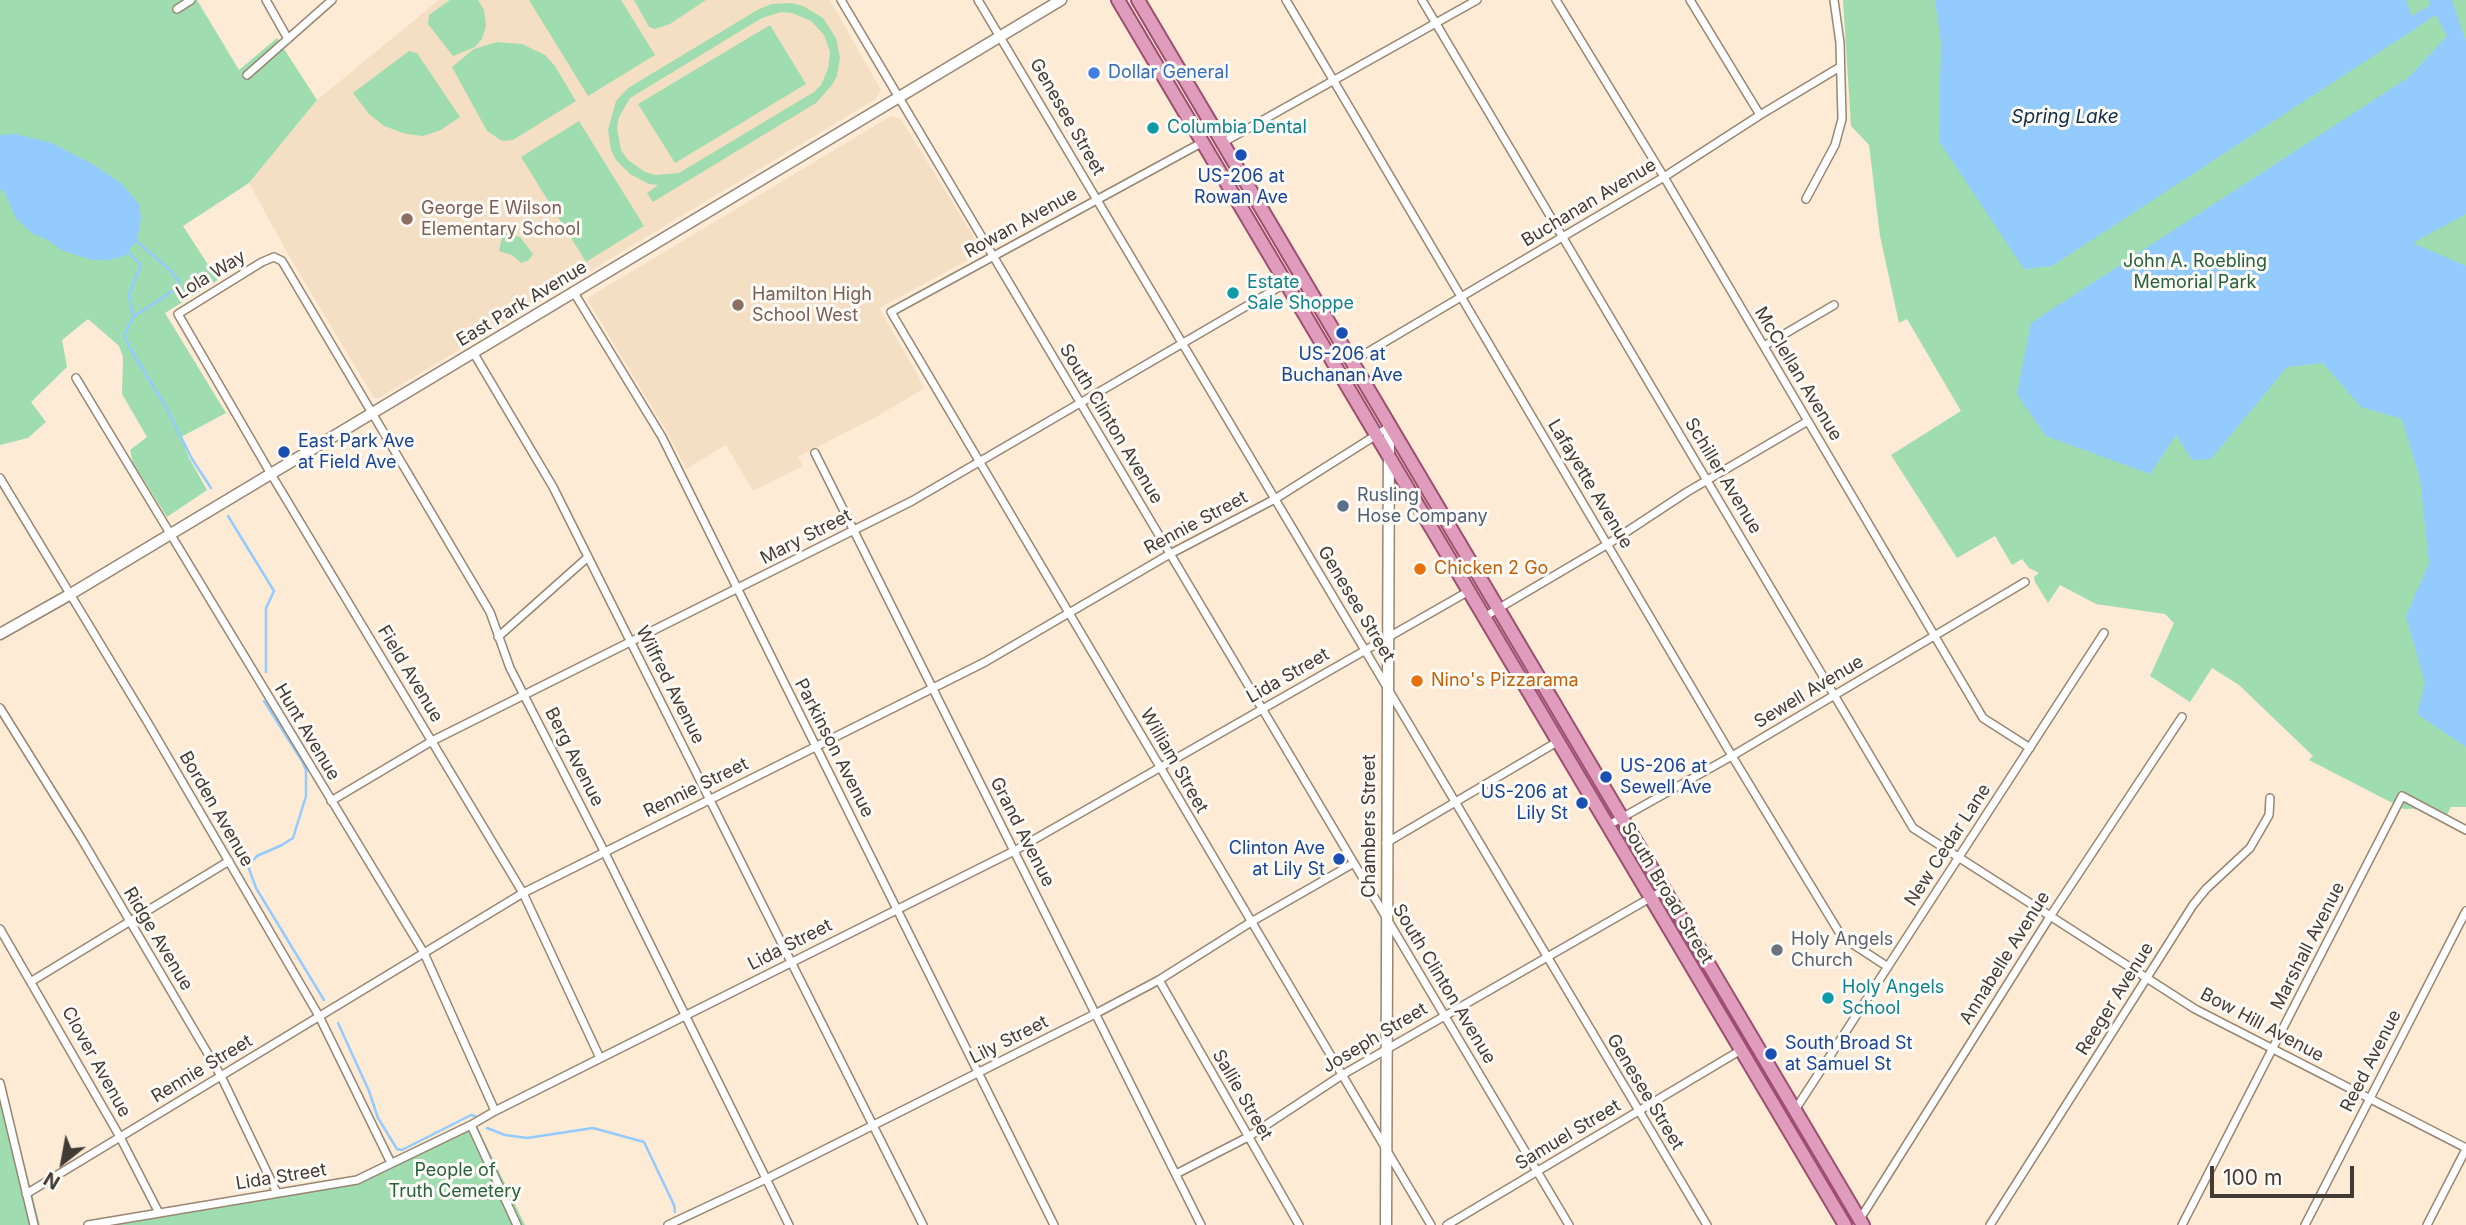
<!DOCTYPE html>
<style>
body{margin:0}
#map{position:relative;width:2466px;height:1225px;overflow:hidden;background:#fdebd6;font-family:Inter,sans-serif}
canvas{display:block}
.north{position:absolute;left:28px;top:1127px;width:70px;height:70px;-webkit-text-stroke:5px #fefbf6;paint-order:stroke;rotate:211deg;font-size:19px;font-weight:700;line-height:28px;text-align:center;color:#423b33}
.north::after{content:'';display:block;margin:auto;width:24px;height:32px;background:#423b33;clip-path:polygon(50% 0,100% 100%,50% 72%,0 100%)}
.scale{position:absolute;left:2210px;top:1166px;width:144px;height:32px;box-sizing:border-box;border:4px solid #423b33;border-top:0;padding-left:9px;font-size:21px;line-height:24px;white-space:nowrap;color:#423b33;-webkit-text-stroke:5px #fefbf6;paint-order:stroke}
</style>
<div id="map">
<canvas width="2466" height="1225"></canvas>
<div class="north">N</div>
<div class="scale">100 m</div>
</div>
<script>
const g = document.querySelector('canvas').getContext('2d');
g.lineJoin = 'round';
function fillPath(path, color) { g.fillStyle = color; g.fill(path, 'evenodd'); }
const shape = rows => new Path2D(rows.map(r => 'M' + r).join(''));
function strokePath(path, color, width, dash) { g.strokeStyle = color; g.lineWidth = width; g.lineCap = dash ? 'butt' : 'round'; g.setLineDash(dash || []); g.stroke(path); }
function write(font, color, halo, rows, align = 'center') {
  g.font = font + ' Inter,sans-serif'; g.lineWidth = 6; g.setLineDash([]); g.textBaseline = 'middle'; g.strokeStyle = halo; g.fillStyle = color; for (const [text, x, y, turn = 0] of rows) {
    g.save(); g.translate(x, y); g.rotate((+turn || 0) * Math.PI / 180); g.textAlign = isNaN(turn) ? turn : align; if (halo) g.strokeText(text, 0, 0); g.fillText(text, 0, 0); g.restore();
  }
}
fillPath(shape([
 [439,0,830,0,881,90,876,99,379,398,374,398,288,254,249,183,317,100],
 [891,116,901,119,978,244,976,256,879,308,925,388,874,418,798,457,803,466,753,491,726,445,686,469,670,437,588,301,589,297]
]), '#f5dfc4');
fillPath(shape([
 [0,0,197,0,239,70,277,38,317,100,249,183,183,226,218,280,165,313,226,413,181,437,189,458,207,490,167,517,133,463,130,450,147,437,122,394,123,357,119,346,88,319,62,340,67,367,31,402,46,422,28,438,0,445],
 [450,0,478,0,484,10,486,26,482,39,475,47,453,56,428,24,429,15],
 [529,0,621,0,655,55,588,96],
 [634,0,706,0,670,24,655,29,649,27],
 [1843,0,2466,0,2466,807,2451,807,2447,815,2435,808,2404,809,2309,760,2313,756,2239,685,2212,668,2190,702,2150,676,2174,623,2165,614,2096,604,2060,585,2048,603,2035,582,2034,577,2039,573,2029,568,2022,559,2012,565,1995,536,1957,558,1891,455,1961,411,1907,319,1899,323,1880,236,1869,145,1851,126],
 [791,3,803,6,823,18,836,38,840,57,837,76,832,85,816,103,653,202,647,193,658,185,649,184,630,174,616,160,611,150,608,130,616,101,628,88,759,9,772,4],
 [781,12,792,13,811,21,824,35,830,52,828,69,821,85,814,92,679,173,656,175,645,172,628,160,621,150,617,128,619,117,630,98,762,18],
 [770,25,806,84,675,163,638,104],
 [497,42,522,44,545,55,555,66,576,101,513,140,502,141,487,131,452,67,474,49],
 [409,51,417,53,460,117,441,130,423,136,406,134,384,126,369,114,353,93],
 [579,121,644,226,586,262,521,157],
 [503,232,520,237,533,254,529,260,521,263,512,255,499,251],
 [7,1096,40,1225,0,1225,0,1097],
 [475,1122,525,1225,86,1225,350,1183]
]), '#9fddb0');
fillPath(shape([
 [1935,0,2406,0,2412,16,2430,5,2430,0,2452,0,2466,42,2466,214,2413,243,2466,266,2466,747,2417,714,2425,683,2406,616,2429,563,2420,479,2402,419,2361,407,2323,363,2287,367,2211,459,2192,460,2176,435,2150,474,2046,436,2017,394,2031,323,2409,77,2447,36,2436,15,2052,266,2024,269,1939,141,1941,42],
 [16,134,52,143,94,165,121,183,139,204,141,218,137,240,125,256,109,260,92,260,61,250,48,240,33,234,16,218,4,192,0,189,0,135]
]), '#94cbff');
strokePath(shape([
 [134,239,170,270,178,280,179,287,133,317,124,335,130,348,166,407,192,459,211,488],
 [127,251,141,265,129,294,133,317],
 [228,516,274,591,266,608,266,672],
 [264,701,302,761,306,770,306,796,293,838,282,845,257,856,248,866,256,888,324,1000],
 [338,1023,369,1091,378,1118,397,1149,402,1150,471,1115,475,1116],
 [487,1128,505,1135,527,1138,593,1128,644,1142,674,1205,675,1212]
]), '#94cbff', 2.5);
const minor = shape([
 [266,0,288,39],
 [841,0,1569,1225],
 [978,0,1707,1225],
 [1286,0,1732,756,1842,937,1888,967],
 [1422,0,1913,828,2195,1009,2466,1148],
 [1556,0,1664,177,1983,718,2030,748],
 [1690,0,1760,115],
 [177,9,191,0],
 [247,75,332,0],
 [1203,142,891,312,1431,1225],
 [1222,143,1477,0],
 [1806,199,1835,145,1842,119,1840,43,1834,0],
 [573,291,662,437,1054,1225],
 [1764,346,1834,305],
 [473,352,553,487,923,1225],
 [1351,362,1664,177,1760,115,1840,67],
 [76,378,424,953,495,1111],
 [815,453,1201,1225],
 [0,478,148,723,319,1016,391,1163],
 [1484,617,1608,544,1687,492,1808,421],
 [498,637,588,557],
 [0,708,81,838,221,1076,277,1193],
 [331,801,432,741,912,501,1286,283],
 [1607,826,1732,756,2025,582],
 [1386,843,1557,742],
 [0,929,120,1137,159,1213],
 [1159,980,1299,1225],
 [32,981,229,861],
 [600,1058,523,893,271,474,178,314,262,262,274,257,282,261,490,612,510,668,604,851,789,1225],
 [0,1083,34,1225],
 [1795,1110,2104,633],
 [471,1125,517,1225],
 [1176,1174,1248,1137,1342,1075,1664,890],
 [26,1194,523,893,985,662,1170,554,1275,499,1389,427],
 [1860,1219,2051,915,2182,717],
 [88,1225,357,1180,471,1125,495,1111,1014,851,1469,591],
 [668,1225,766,1179,1095,1014,1159,980,1251,922,1354,863],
 [1447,1225,1741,1050],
 [1990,1225,2193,905,2206,889,2250,848,2269,815,2270,798],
 [2182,1225,2402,796,2466,830],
 [2305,1225,2466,911],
 [2427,1225,2466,1149]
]);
const tertiary = shape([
 [0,634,69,595,1061,0],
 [1386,1225,1389,427]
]);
const primary = shape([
 [1118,0,1845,1225],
 [1138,0,1863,1225]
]);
strokePath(minor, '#968673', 10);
strokePath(tertiary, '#968673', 13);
strokePath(primary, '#9c4f6f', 16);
strokePath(minor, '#fff', 7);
strokePath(tertiary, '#fff', 10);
strokePath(primary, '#e09cbc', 12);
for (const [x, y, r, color] of [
 [1094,73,7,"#3f7fe0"],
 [1153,128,7,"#0f9aa8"],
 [1241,155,7,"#1a4fb4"],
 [407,219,7,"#8d6e63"],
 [1233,293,7,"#0f9aa8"],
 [738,305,7,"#8d6e63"],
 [1342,333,7,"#1a4fb4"],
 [284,452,7,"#1a4fb4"],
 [1343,506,7,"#5c6f8a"],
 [1420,569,7,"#e8710a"],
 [1417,681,7,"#e8710a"],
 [1606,777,7,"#1a4fb4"],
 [1582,803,7,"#1a4fb4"],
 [1339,859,7,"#1a4fb4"],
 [1777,950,7,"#6b7280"],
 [1828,998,7,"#0f9aa8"],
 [1771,1054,7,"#1a4fb4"]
]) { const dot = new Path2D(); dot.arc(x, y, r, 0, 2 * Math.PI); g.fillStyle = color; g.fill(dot); strokePath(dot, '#fefbf6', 2.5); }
write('18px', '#366cbe', '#fefbf6', [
 ["Dollar General",1108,73]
], 'left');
write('18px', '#423b33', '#fefbf6', [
 ["Genesee Street",1067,117,60],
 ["Buchanan Avenue",1589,203,-31],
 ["Rowan Avenue",1021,223,-29],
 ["Lola Way",211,275,-31],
 ["East Park Avenue",522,304,-31],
 ["McClellan Avenue",1798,374,59],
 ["South Clinton Avenue",1111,424,59],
 ["Schiller Avenue",1723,476,59],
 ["Lafayette Avenue",1590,484,59],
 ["Rennie Street",1196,523,-28],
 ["Mary Street",806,537,-27],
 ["Genesee Street",1356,604,59],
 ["Field Avenue",410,674,59],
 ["Lida Street",1288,676,-30],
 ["Wilfred Avenue",670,685,63],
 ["Sewell Avenue",1809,692,-31],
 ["Hunt Avenue",307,732,59],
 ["Parkinson Avenue",834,748,63],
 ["Berg Avenue",574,757,63],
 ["William Street",1174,761,60],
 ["Rennie Street",696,788,-26],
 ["Borden Avenue",216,809,60],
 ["Chambers Street",1370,826,-90],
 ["Grand Avenue",1022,832,63],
 ["New Cedar Lane",1948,845,-57],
 ["South Broad Street",1667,893,59],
 ["Ridge Avenue",158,939,59],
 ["Lida Street",790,945,-27],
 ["Marshall Avenue",2308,946,-63],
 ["Annabelle Avenue",2005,958,-58],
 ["South Clinton Avenue",1444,984,59],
 ["Reeger Avenue",2115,999,-58],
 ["Bow Hill Avenue",2262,1025,28],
 ["Joseph Street",1375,1038,-31],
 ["Lily Street",1009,1040,-27],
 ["Reed Avenue",2371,1061,-63],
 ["Clover Avenue",96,1062,61],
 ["Rennie Street",202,1069,-31],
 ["Genesee Street",1645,1092,59],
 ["Sallie Street",1242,1095,60],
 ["Samuel Street",1568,1135,-31],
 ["Lida Street",281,1177,-9]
]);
write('18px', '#0d838f', '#fefbf6', [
 ["Columbia Dental",1167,128],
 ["Estate",1247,283],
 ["Sale Shoppe",1247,304],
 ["Holy Angels",1842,988],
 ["School",1842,1009]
], 'left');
write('18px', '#164399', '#fefbf6', [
 ["US-206 at",1241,177,"center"],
 ["Rowan Ave",1241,198,"center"],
 ["US-206 at",1342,355,"center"],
 ["Buchanan Ave",1342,376,"center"],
 ["East Park Ave",298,442],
 ["at Field Ave",298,463],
 ["US-206 at",1620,767],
 ["Sewell Ave",1620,788],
 ["US-206 at",1568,793,"right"],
 ["Lily St",1568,814,"right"],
 ["Clinton Ave",1325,849,"right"],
 ["at Lily St",1325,870,"right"],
 ["South Broad St",1785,1044],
 ["at Samuel St",1785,1065]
], 'left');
write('18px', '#785e54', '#fefbf6', [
 ["George E Wilson",421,209],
 ["Elementary School",421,230],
 ["Hamilton High",752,295],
 ["School West",752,316]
], 'left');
write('18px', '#26613b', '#fefbf6', [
 ["John A. Roebling",2195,262],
 ["Memorial Park",2195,283],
 ["People of",455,1171],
 ["Truth Cemetery",455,1192]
]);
write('18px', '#4e5e75', '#fefbf6', [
 ["Rusling",1357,496],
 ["Hose Company",1357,517]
], 'left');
write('18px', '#c56008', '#fefbf6', [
 ["Chicken 2 Go",1434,569],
 ["Nino's Pizzarama",1431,681]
], 'left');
write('18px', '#5b616d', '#fefbf6', [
 ["Holy Angels",1791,940],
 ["Church",1791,961]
], 'left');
write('italic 19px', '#0e2c45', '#fefbf6', [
 ["Spring Lake",2065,117]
]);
</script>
